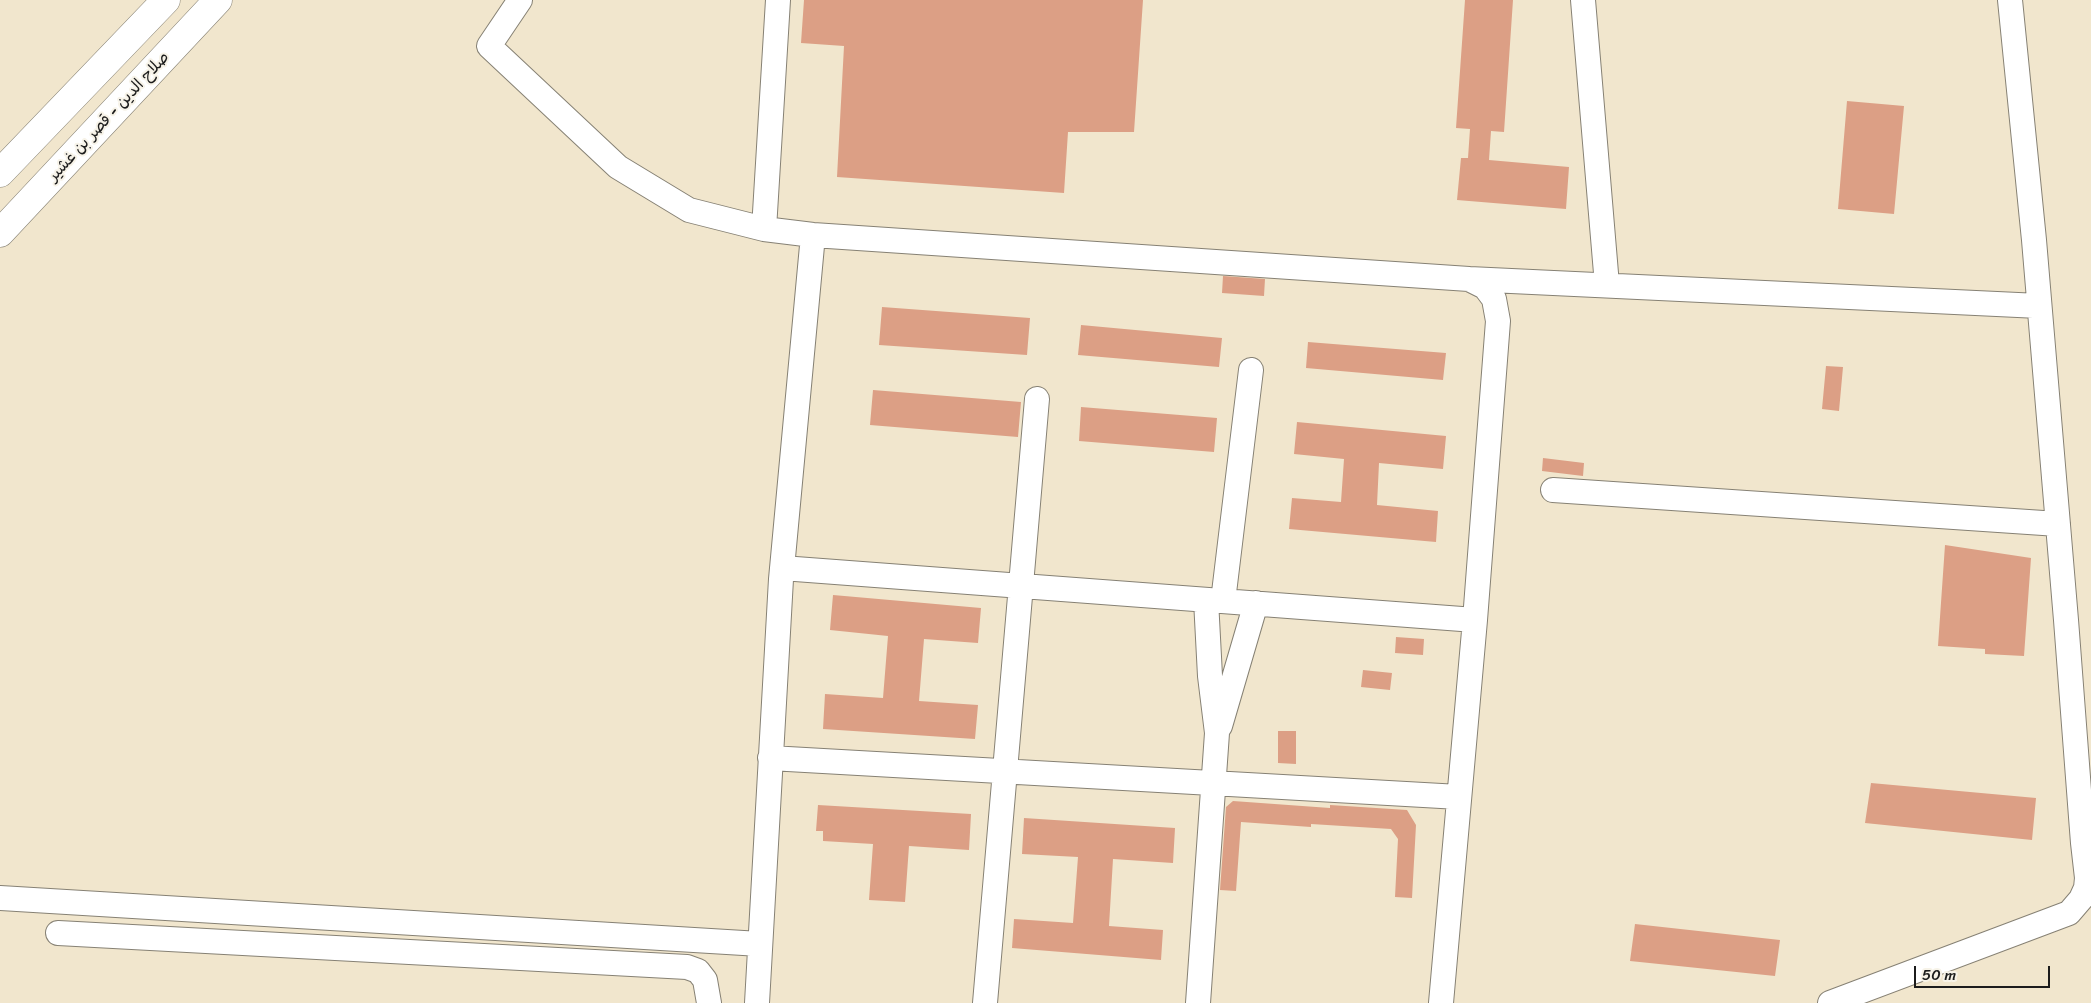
<!DOCTYPE html>
<meta charset="utf-8">
<style>
body{margin:0}
#map{position:relative;width:2091px;height:1003px;overflow:hidden;background:#f1e6cd;font-family:Sriracha,sans-serif}
canvas{display:block}
.scale{position:absolute;left:1914px;top:966px;width:136px;height:22px;box-sizing:border-box;border:2px solid #1c1c1c;border-top:0;padding-left:6px;font-size:15px;line-height:18px;white-space:nowrap;color:#1c1c1c;-webkit-text-stroke:4px #f7f3e8;paint-order:stroke}
</style>
<div id="map">
<canvas width="2091" height="1003"></canvas>
<div class="scale">50 m</div>
</div>
<script>
const g = document.querySelector('canvas').getContext('2d');
g.lineJoin = 'round';
function fillPath(path, color) { g.fillStyle = color; g.fill(path, 'evenodd'); }
const shape = rows => new Path2D(rows.map(r => 'M' + r).join(''));
function strokePath(path, color, width, dash) { g.strokeStyle = color; g.lineWidth = width; g.lineCap = dash ? 'butt' : 'round'; g.setLineDash(dash || []); g.stroke(path); }
function write(font, color, halo, rows, align = 'center') {
  g.font = font + ' Sriracha,"Playpen Sans Arabic",sans-serif'; g.lineWidth = 4; g.setLineDash([]); g.textBaseline = 'middle'; g.strokeStyle = halo; g.fillStyle = color; for (const [text, x, y, turn = 0] of rows) {
    g.save(); g.translate(x, y); g.rotate((+turn || 0) * Math.PI / 180); g.textAlign = isNaN(turn) ? turn : align; if (halo) g.strokeText(text, 0, 0); g.fillText(text, 0, 0); g.restore();
  }
}
fillPath(shape([
 [804,0,1143,0,1134,132,1068,132,1064,193,837,177,844,46,801,43],
 [1465,0,1513,0,1504,132,1491,131,1489,160,1569,167,1566,209,1457,200,1461,158,1468,158,1470,129,1456,128],
 [1847,101,1904,106,1894,214,1838,209],
 [1223,276,1265,279,1264,296,1222,293],
 [882,307,1030,318,1027,355,879,345],
 [1081,325,1222,338,1219,367,1078,355],
 [1308,342,1446,353,1443,380,1306,368],
 [1826,366,1843,367,1839,411,1822,409],
 [873,390,1021,402,1018,437,870,425],
 [1081,407,1217,418,1214,452,1079,441],
 [1297,422,1446,436,1443,469,1379,463,1377,505,1438,511,1436,542,1289,529,1292,498,1341,502,1344,459,1294,454],
 [1543,458,1584,463,1583,476,1542,471],
 [1945,545,2031,558,2024,656,1985,654,1985,649,1938,646],
 [833,595,981,608,978,643,924,639,919,701,978,705,975,739,823,729,825,694,883,698,888,636,830,630],
 [1396,637,1424,639,1423,655,1395,653],
 [1363,670,1392,673,1390,690,1361,687],
 [1278,731,1296,731,1296,764,1278,763],
 [1871,783,2036,798,2032,840,1865,823],
 [1233,801,1330,808,1330,805,1407,810,1416,825,1412,898,1395,897,1398,839,1391,829,1311,824,1311,827,1241,822,1236,891,1220,890,1226,807],
 [818,805,971,814,969,850,909,846,905,902,869,900,873,844,823,841,823,831,816,831],
 [1024,818,1175,828,1173,863,1113,859,1109,926,1163,930,1161,960,1012,948,1014,919,1073,923,1078,857,1022,854],
 [1635,924,1780,940,1775,976,1630,961]
]), '#dc9f85');
const minor = shape([
 [520,0,489,46,618,167,689,210,764,229,813,235,1469,279,1485,287,1494,299,1498,321,1475,620,1441,1003],
 [1583,0,1607,285],
 [764,229,778,0],
 [1469,279,2039,306],
 [1553,490,2058,524],
 [782,568,1475,620],
 [1223,601,1251,370],
 [1220,726,1256,603],
 [770,758,1459,797],
 [0,898,760,944],
 [58,933,687,967,698,971,705,980,709,1003],
 [757,1003,781,579,813,235],
 [985,1003,1037,399],
 [1198,1003,1217,733,1210,676,1206,600],
 [1830,1003,2069,913,2081,899,2086,888,2087,878,2083,843,2066,620,2034,240,2010,0]
]);
const highway = shape([
 [0,173,166,0],
 [0,233,218,0]
]);
strokePath(minor, '#868174', 26);
strokePath(highway, '#868174', 29);
strokePath(minor, '#fff', 24);
strokePath(highway, '#fff', 28);
write('16px', '#1c1c1c', '#f7f3e8', [
 ["صلاح الدين - قصر بن غشير",109,117,-47]
]);
</script>
